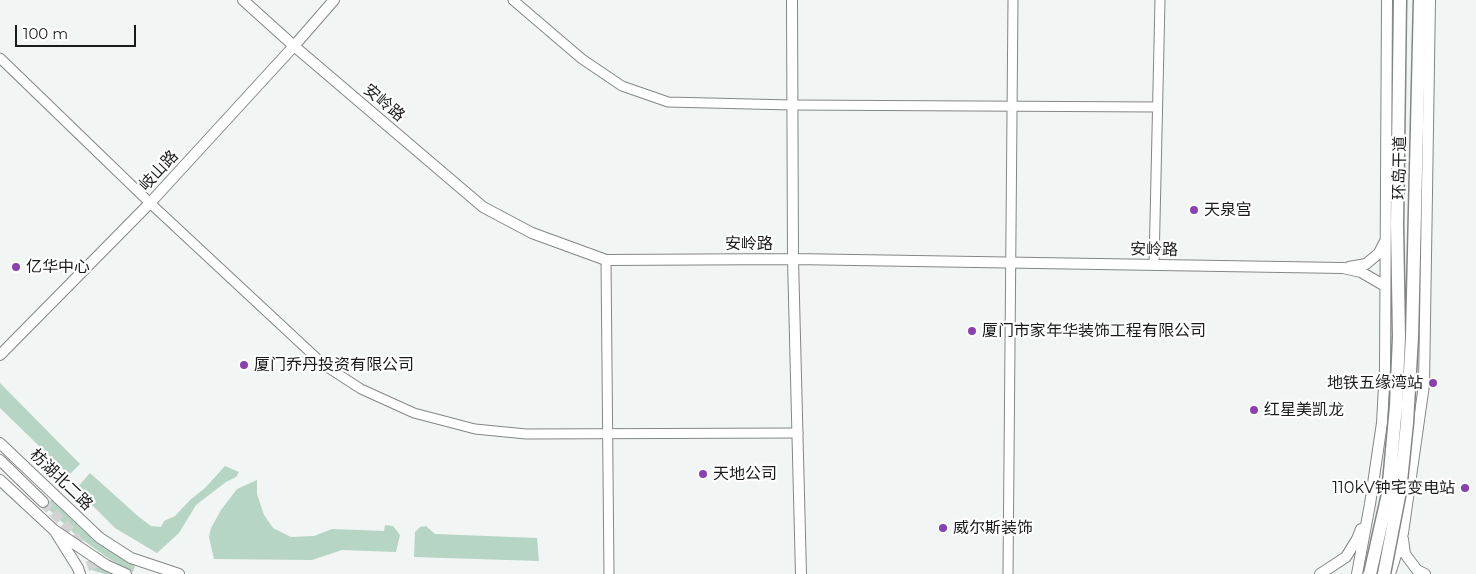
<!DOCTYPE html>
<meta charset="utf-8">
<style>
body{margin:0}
#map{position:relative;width:1476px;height:574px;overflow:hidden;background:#f1f5f3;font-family:Montserrat,sans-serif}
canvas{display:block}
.scale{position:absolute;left:15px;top:25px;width:121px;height:22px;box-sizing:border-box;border:2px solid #1a1c1b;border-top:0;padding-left:6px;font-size:15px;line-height:18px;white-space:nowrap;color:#1a1c1b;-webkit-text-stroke:4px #fff;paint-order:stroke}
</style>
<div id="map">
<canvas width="1476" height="574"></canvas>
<div class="scale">100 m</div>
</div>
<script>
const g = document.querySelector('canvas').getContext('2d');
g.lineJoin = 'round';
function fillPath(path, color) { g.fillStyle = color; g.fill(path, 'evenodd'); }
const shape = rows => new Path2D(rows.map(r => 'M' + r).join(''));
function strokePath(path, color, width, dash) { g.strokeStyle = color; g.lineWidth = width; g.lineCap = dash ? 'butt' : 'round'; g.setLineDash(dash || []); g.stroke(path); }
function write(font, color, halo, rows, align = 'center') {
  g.font = font + ' Montserrat,"Noto Sans SC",sans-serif'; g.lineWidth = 4.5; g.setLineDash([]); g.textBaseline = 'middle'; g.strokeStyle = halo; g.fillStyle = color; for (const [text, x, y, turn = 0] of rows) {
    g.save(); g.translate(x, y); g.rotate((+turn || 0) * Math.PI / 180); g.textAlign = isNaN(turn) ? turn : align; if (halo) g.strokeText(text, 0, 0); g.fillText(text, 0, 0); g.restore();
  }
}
fillPath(shape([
 [0,383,80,464,69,475,0,408],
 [225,466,239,472,236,477,226,482,196,505,179,533,157,553,115,528,76,489,90,473,139,517,151,526,161,527,164,521,175,516,190,500,205,488],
 [257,480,257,494,264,515,273,528,291,537,314,536,332,529,384,531,385,525,393,526,400,535,396,552,342,550,312,560,214,559,209,537,211,528,221,510,237,489],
 [53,498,113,553,135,566,133,572,111,560,77,536,45,506],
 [426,526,435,534,537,538,539,561,414,557,415,532,420,527],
 [89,561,94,561,114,574,105,574,88,569]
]), '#b6d5c4');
strokePath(shape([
 [43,502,71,531,89,557,96,574]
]), '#d1d4d3', 10, [10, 5]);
const minor = shape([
 [513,0,582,59,622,86,668,102,791,105,1157,107],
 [0,58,150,203,324,365,361,389,414,413,475,429,526,434,798,433],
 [606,260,609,574],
 [1154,265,1160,0],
 [1008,574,1013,0]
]);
const major = shape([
 [243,0,294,46,483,207,532,233,606,260,793,259,1343,268,1361,272,1385,286],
 [792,0,793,259,801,574],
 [1349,267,1366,264,1379,253,1384,243],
 [0,355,150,203,294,46,334,0],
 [0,443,100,538,131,558,179,574],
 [0,460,43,502],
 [0,480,54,530,106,565,126,574],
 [56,533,78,568,80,574],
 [1403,539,1405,554,1417,570,1425,574],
 [1320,574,1346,557,1357,539,1361,529],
 [1357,574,1370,504,1382,423,1385,368,1387,0],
 [1390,574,1403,533,1424,385,1430,0]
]);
const highway = shape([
 [1399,337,1397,225,1400,0],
 [1412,337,1420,0]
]);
strokePath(minor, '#838785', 11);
strokePath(major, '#838785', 12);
strokePath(highway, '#838785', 15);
strokePath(minor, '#fff', 9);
strokePath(major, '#fff', 10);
strokePath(highway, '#fff', 12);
const highwayBridge = shape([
 [1370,574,1388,494,1396,406,1399,337],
 [1384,574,1400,491,1407,423,1412,337]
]);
strokePath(highwayBridge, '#838785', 15, []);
strokePath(highwayBridge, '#fff', 12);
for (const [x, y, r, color] of [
 [1194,210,5,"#8b40b1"],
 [16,267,5,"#8b40b1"],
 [972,331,5,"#8b40b1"],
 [244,365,5,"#8b40b1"],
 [1433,383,5,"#8b40b1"],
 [1254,410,5,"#8b40b1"],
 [703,474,5,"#8b40b1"],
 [1465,488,5,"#8b40b1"],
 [943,528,5,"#8b40b1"]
]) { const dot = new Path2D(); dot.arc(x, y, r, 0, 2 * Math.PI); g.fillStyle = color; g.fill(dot); strokePath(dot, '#fff', 2); }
write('16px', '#1a1c1b', '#fff', [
 ["安岭路",384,103,40],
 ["环岛干道",1400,168,-89],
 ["岐山路",159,171,-47],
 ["安岭路",749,244],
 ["安岭路",1154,250,1],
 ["枋湖北二路",61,480,44]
]);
write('16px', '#1a1c1b', '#fff', [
 ["天泉宫",1204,210],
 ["亿华中心",26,267],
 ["厦门市家年华装饰工程有限公司",982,331],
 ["厦门乔丹投资有限公司",254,365],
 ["地铁五缘湾站",1423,383,"right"],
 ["红星美凯龙",1264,410],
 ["天地公司",713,474],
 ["110kV钟宅变电站",1455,488,"right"],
 ["威尔斯装饰",953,528]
], 'left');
</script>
